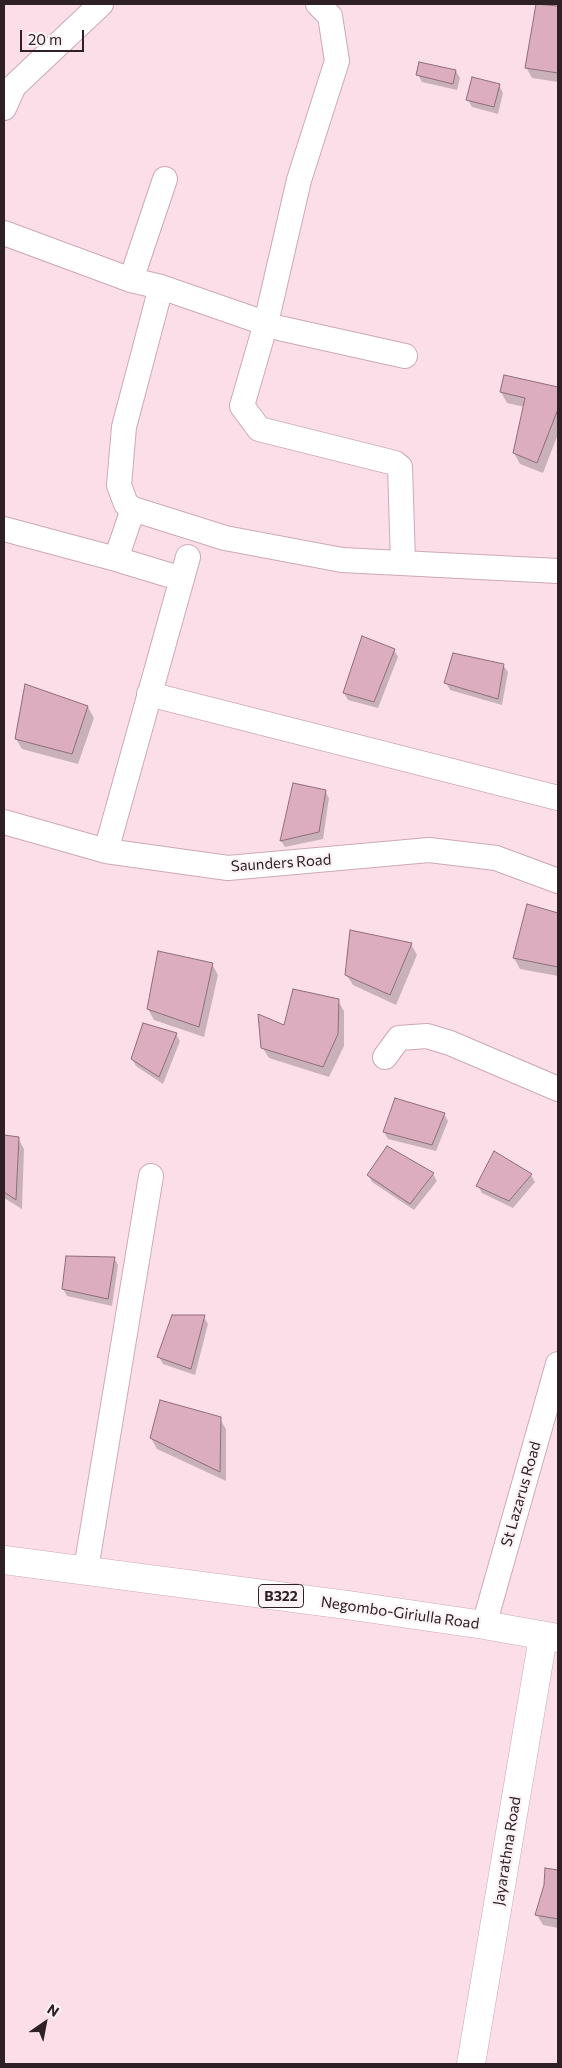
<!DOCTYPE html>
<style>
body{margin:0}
#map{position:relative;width:562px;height:2068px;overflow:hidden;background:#fcdee9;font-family:Commissioner,sans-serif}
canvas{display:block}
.frame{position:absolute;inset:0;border:5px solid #2e2025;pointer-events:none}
.north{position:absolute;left:20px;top:1998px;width:50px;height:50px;-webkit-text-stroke:4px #faf2f5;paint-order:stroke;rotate:33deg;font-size:14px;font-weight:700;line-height:20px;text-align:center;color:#2e2025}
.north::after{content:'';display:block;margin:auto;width:18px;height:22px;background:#2e2025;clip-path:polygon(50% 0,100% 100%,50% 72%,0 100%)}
.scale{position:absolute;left:20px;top:30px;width:64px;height:22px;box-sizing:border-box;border:2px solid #2e2025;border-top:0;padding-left:6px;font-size:15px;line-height:18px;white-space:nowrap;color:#2e2025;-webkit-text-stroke:4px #faf2f5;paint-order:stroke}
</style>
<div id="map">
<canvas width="562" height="2068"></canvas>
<div class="frame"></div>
<div class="north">N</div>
<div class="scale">20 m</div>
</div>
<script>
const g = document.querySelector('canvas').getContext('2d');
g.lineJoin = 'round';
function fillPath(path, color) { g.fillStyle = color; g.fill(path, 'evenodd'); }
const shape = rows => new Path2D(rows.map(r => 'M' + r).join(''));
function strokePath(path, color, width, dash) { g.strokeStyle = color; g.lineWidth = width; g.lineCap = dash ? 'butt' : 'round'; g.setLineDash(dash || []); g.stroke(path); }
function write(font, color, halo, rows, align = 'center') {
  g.font = font + ' Commissioner,sans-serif'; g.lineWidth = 4.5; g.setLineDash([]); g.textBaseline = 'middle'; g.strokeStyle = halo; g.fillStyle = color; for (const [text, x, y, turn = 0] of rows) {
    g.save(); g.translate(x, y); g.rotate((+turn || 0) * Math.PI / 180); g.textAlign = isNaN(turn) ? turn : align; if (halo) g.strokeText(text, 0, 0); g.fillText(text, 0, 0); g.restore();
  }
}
fillPath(shape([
 [537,4,558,7,558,82,532,78,526,67],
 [456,71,460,78,457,90,422,82,418,75],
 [499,85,503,93,498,114,472,107,468,100],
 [505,376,558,388,558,434,543,473,520,464,514,453,525,407,507,403,501,392],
 [394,650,398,657,378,708,348,700,344,693],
 [503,665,508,672,502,705,450,690,446,683],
 [26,686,88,707,94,718,78,764,22,749,16,739],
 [325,791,329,798,323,839,285,847,281,841],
 [528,905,558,914,558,976,520,969,514,958],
 [411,944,417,955,396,1005,353,985,346,974],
 [212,964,218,975,204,1037,154,1020,148,1009],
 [338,1001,344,1011,344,1046,329,1077,269,1058,262,1047,285,1027],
 [176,1034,180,1041,163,1084,136,1066,132,1059],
 [444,1114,448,1121,436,1151,388,1139,384,1132],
 [4,1136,18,1138,24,1149,22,1209,4,1198],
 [387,1148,433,1174,437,1181,414,1210,372,1182,368,1175],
 [531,1175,535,1182,513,1208,482,1193,478,1186],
 [114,1258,118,1265,112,1306,67,1296,63,1289],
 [204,1317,208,1324,195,1375,163,1364,159,1357],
 [220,1419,226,1429,226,1481,157,1449,151,1438],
 [546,1869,558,1871,558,1928,543,1925,537,1915,546,1885]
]), '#0003');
const building = shape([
 [536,4,558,6,558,73,525,68,536,4],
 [419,62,456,70,453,84,416,75,419,62],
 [472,77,500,84,494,107,466,100,472,77],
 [504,375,558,387,558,409,537,463,513,453,525,398,500,392,504,375],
 [362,636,395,649,374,702,343,693,362,636],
 [453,653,504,664,498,699,444,683,453,653],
 [25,684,88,706,72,754,15,739,25,684],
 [293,783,326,790,319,832,280,841,293,783],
 [527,904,558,913,558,967,513,958,527,904],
 [350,930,412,943,390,995,345,975,350,930],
 [158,951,213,963,199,1027,147,1009,158,951],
 [293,989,339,999,338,1034,323,1067,261,1048,258,1014,284,1025,293,989],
 [143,1023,177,1033,159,1077,131,1059,143,1023],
 [395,1098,445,1113,432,1145,383,1132,395,1098],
 [4,1135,19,1137,16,1200,4,1192,4,1135],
 [387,1146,434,1173,410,1204,367,1175,387,1146],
 [494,1151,532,1174,509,1201,476,1186,494,1151],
 [66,1256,115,1257,108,1299,62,1289,66,1256],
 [172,1315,205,1315,191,1369,157,1357,172,1315],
 [160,1400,221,1417,220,1472,150,1438,160,1400],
 [545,1868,558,1870,558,1919,535,1915,544,1885,545,1868]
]);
fillPath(building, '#dbadbe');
strokePath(building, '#8e6d79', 1);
const minor = shape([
 [318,4,330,16,337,61,299,180,266,323,242,406,259,429,395,463,400,467,403,562],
 [4,108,14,86,101,4],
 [4,233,131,280,161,287,279,328,405,356],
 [131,280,165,179],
 [161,287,124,427,119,485,126,504,133,509,225,538,342,560,558,571],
 [4,529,116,559,133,509],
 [116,559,182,579],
 [149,694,558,798],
 [4,822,106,851,228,868,429,850,496,858,558,881],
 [106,851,188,557],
 [385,1057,399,1038,427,1036,450,1043,558,1089],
 [86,1569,151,1176],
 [484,1625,558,1364]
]);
const tertiary = shape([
 [471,2064,543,1637]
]);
const primary = shape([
 [4,1560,347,1605,484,1625,558,1638]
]);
strokePath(minor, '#cca9b5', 26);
strokePath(tertiary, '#cca9b5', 29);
strokePath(primary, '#cca9b5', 29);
strokePath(minor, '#fff', 24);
strokePath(tertiary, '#fff', 28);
strokePath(primary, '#fff', 28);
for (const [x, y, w] of [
 [281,1596,45]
]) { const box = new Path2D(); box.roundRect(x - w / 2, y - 11.5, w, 23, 4); g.fillStyle = '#faf2f5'; g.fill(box); strokePath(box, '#2e2025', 1); }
write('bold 14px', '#2e2025', null, [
 ["B322",281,1596]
]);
write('15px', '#2e2025', '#faf2f5', [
 ["Saunders Road",281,863,-4],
 ["St Lazarus Road",521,1494,-74],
 ["Negombo-Giriulla Road",400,1613,8],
 ["Jayarathna Road",507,1851,-81]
]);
</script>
